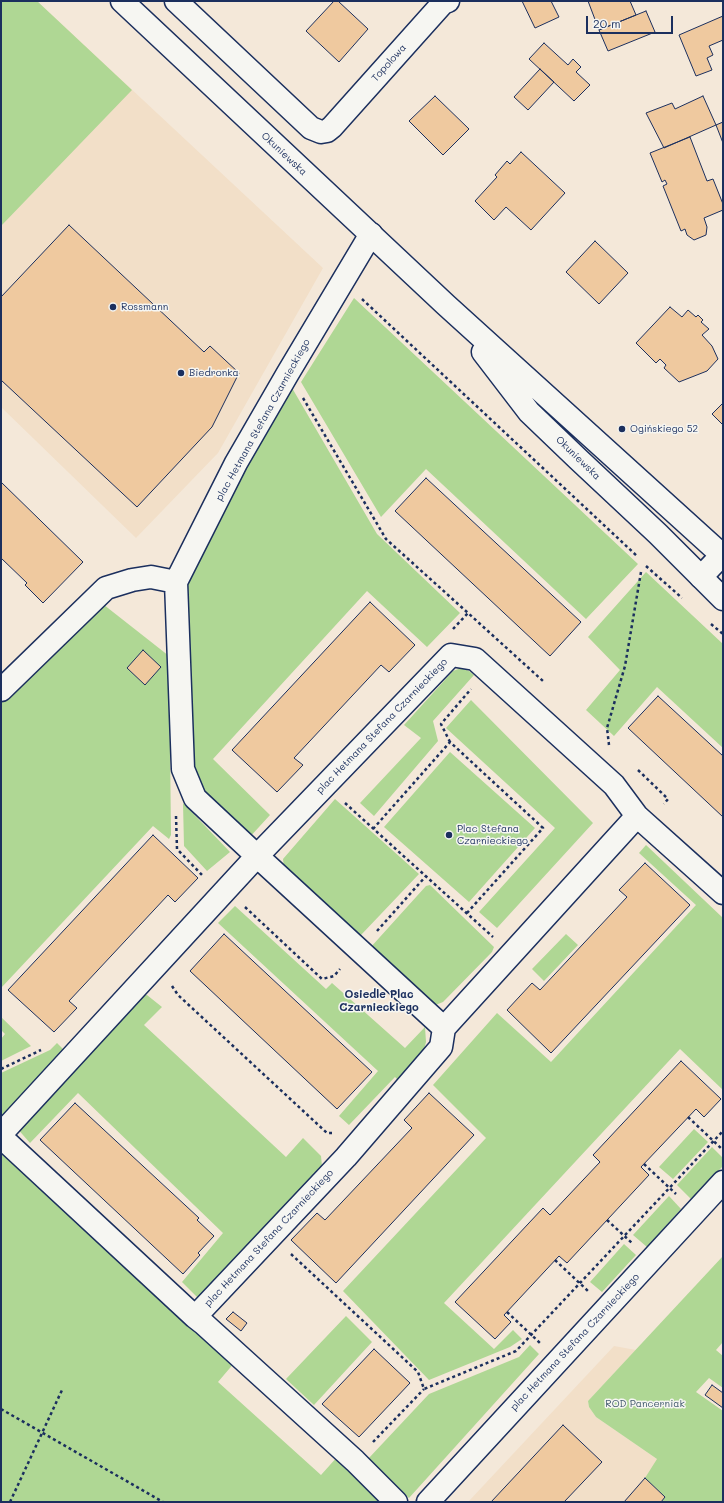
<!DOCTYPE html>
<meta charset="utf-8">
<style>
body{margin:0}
#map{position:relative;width:724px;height:1503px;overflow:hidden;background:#f4e8d9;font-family:Mali,sans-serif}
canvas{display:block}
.frame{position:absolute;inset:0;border:2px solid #1b2f5e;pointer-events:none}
.scale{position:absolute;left:586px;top:16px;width:87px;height:18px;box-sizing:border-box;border:2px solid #1b2f5e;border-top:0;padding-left:5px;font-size:12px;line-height:14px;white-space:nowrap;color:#1b2f5e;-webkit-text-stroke:3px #f6f6f2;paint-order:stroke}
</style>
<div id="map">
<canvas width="724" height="1503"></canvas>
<div class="frame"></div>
<div class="scale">20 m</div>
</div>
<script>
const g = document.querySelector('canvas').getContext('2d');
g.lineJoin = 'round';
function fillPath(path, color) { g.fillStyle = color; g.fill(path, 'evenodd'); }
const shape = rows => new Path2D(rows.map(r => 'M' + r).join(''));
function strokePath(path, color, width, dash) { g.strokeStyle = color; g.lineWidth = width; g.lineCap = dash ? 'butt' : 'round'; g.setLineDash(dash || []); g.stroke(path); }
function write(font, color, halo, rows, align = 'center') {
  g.font = font + ' Mali,sans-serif'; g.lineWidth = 3; g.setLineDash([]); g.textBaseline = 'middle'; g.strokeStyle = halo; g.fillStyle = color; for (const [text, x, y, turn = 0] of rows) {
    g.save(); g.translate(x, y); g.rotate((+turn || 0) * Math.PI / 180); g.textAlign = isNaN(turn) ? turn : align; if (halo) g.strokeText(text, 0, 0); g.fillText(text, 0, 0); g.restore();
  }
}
fillPath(shape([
 [1,1,37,1,323,268,218,453,136,538,1,407],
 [614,1346,636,1350,588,1401,589,1407,596,1417,657,1459,665,1497,661,1502,468,1502]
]), '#f2dfc8');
fillPath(shape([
 [1,1,37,1,132,90,1,226],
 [354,298,638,564,586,619,426,469,381,517,301,382],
 [288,381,377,534,460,613,427,647,367,591,213,759,270,815,248,839,203,797,191,766,182,582],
 [646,572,723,644,723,748,657,687,614,736,586,710,620,670,588,637],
 [99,601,169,656,171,835,169,839,153,826,1,988,1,695],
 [461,668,469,671,474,675,433,721,438,741,374,816,360,803,421,738,404,725,453,671],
 [471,700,593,823,497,928,479,912,555,828,446,728],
 [450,752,535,828,469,902,384,827],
 [335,799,419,874,361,935,354,934,284,868,283,859],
 [183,803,230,852,207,871,184,846],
 [646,845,723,918,723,1090,680,1049,444,1303,494,1349,513,1330,522,1339,510,1347,429,1380,343,1291,486,1138,433,1085,497,1013,551,1062,696,905,639,853],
 [430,885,494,947,492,952,443,1002,433,1006,370,948,426,886],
 [235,906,326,989,332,983,405,1048,425,1027,426,1042,422,1057,399,1081,395,1077,349,1125,339,1116,378,1071,218,923],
 [566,934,578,945,544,981,532,969],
 [147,995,162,1007,144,1025,286,1157,303,1138,321,1156,322,1166,198,1298,182,1282,223,1233,78,1093,30,1143,16,1127,137,996],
 [1,1017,31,1046,1,1061,1,1039,5,1034,1,1030],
 [57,1043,65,1051,1,1119,1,1073,50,1050],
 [694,1129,708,1142,673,1179,659,1167],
 [712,1147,723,1158,723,1166,691,1199,677,1185],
 [6,1150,235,1362,218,1382,321,1475,338,1456,380,1502,1,1502,1,1155],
 [669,1196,681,1209,647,1247,633,1235],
 [624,1244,636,1255,602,1292,590,1282],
 [723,1256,723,1342,716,1350,723,1356,723,1388,709,1378,696,1392,723,1411,723,1502,661,1502,665,1497,645,1478,657,1459,596,1417,589,1407,588,1401],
 [346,1316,372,1342,314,1405,286,1379],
 [530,1345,539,1354,409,1498,368,1459,429,1394,519,1357]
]), '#afd794');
const building = shape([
 [334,1,338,1,368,29,339,62,306,31,334,1],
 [522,1,551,1,559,17,535,28,522,1],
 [588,1,630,1,636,15,599,30,588,1],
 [646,11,655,32,608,51,599,30,646,11],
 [723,16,723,40,709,46,713,55,707,58,712,70,696,76,679,35,723,16],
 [544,43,568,65,573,59,581,67,576,72,590,85,574,101,529,59,544,43],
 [540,69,554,82,528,110,514,97,540,69],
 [435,96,469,129,443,155,409,121,435,96],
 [703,96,716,125,664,148,646,113,672,103,675,109,703,96],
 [723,122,723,143,716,125,723,122],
 [690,137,707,181,713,179,723,204,723,210,704,218,707,227,706,235,694,240,687,235,685,229,681,231,663,186,667,184,665,180,662,182,650,153,690,137],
 [521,152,565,193,531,230,506,207,494,220,475,201,497,177,495,175,507,161,510,164,521,152],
 [69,225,204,352,210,346,239,373,212,427,137,507,1,380,1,297,69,225],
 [595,241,628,273,599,304,566,272,595,241],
 [670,307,682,317,688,310,696,317,698,315,703,320,701,322,709,329,702,335,712,346,718,359,707,371,679,382,664,368,666,365,660,359,656,363,636,343,670,307],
 [723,403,723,425,712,414,723,403],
 [426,478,581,622,550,656,395,511,426,478],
 [1,482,83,562,43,603,25,585,27,583,1,558,1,482],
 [370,602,415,645,389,672,381,665,294,758,303,765,277,792,232,750,370,602],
 [143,650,161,667,145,685,127,668,143,650],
 [658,696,723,756,723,817,628,728,658,696],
 [153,835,198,878,175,902,168,895,69,1001,77,1008,54,1032,8,990,153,835],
 [645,863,690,905,551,1053,507,1010,532,983,540,990,627,897,619,890,645,863],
 [224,934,372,1072,337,1109,190,971,224,934],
 [681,1061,721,1099,704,1117,696,1109,641,1167,649,1175,567,1263,559,1256,504,1315,511,1322,495,1339,455,1302,543,1208,550,1215,600,1162,593,1155,681,1061],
 [429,1093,474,1135,336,1283,291,1240,317,1213,325,1220,412,1128,404,1120,429,1093],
 [75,1103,199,1218,197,1220,214,1236,198,1253,200,1255,183,1274,40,1140,75,1103],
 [233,1312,247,1323,241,1331,226,1319,233,1312],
 [374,1349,410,1383,359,1437,322,1404,374,1349],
 [712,1385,723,1393,723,1408,705,1395,712,1385],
 [563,1425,602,1462,564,1502,491,1502,563,1425],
 [645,1478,665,1497,661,1502,624,1502,645,1478]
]);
fillPath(building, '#efc99f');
strokePath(building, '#1b2f5e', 1);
const street = shape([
 [176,1,311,128,321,132,327,131,332,127,443,3,448,1],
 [371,234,288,373,236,463,176,582,183,769,195,798,257,856,444,1028],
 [701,577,723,554],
 [1,690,106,588,132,580,151,577,176,582],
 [637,816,723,893],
 [1,1134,257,856,451,655,475,659,614,785,637,816,444,1028,441,1047,346,1157,195,1317],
 [1,1137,195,1317,204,1324,355,1461,396,1502],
 [428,1502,723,1182]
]);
const secondary = shape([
 [122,1,446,305,723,556],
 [483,352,529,412,578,459,658,534,723,599]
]);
strokePath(street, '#1b2f5e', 25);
strokePath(secondary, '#1b2f5e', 25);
strokePath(shape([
 [362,299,637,556],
 [303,398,386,539,468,613],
 [646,566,682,598],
 [711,624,723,634],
 [453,629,468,613,543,681],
 [450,742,441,724,471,689],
 [609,745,607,728,625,666,641,572],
 [638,770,668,799,664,804],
 [345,803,493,937],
 [176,816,177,849,203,876],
 [373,829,450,742,543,828,467,913],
 [245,907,322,979,334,976,340,969],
 [377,931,426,876],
 [172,986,178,995,327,1133,332,1133],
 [1,1069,41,1050],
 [688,1117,723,1150],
 [644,1164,676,1194],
 [607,1220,632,1243],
 [291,1254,418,1372,424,1389,516,1351,723,1131],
 [555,1260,588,1291],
 [507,1312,540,1343],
 [1,1409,163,1502],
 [373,1442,424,1389],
 [10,1502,62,1390]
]), '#1b2f5e', 2.5, [3, 3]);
strokePath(street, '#f6f6f2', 22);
strokePath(secondary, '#f6f6f2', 22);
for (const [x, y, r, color] of [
 [113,307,4,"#1b2f5e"],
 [181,373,4,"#1b2f5e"],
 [622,429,4,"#1b2f5e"],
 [449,835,4,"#1b2f5e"]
]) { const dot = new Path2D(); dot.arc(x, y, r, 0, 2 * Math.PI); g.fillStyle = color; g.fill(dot); strokePath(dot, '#f6f6f2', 1.5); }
write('10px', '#1b2f5e', '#f6f6f2', [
 ["Topolowa",389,63,-48],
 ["Okuniewska",284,154,43],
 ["plac Hetmana Stefana Czarnieckiego",263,420,-61],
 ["Okuniewska",578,458,44],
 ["plac Hetmana Stefana Czarnieckiego",382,726,-46],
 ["plac Hetmana Stefana Czarnieckiego",269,1238,-47],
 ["plac Hetmana Stefana Czarnieckiego",575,1342,-47]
]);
write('10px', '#1b2f5e', '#f6f6f2', [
 ["Rossmann",121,307],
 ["Biedronka",189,373],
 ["Ogińskiego 52",630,429],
 ["Plac Stefana",457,829],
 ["Czarnieckiego",457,841]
], 'left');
write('10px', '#40596c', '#f6f6f2', [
 ["ROD Pancerniak",645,1404]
]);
write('bold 11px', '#1b2f5e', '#f6f6f2', [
 ["Osiedle Plac",379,995],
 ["Czarnieckiego",379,1008]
]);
</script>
